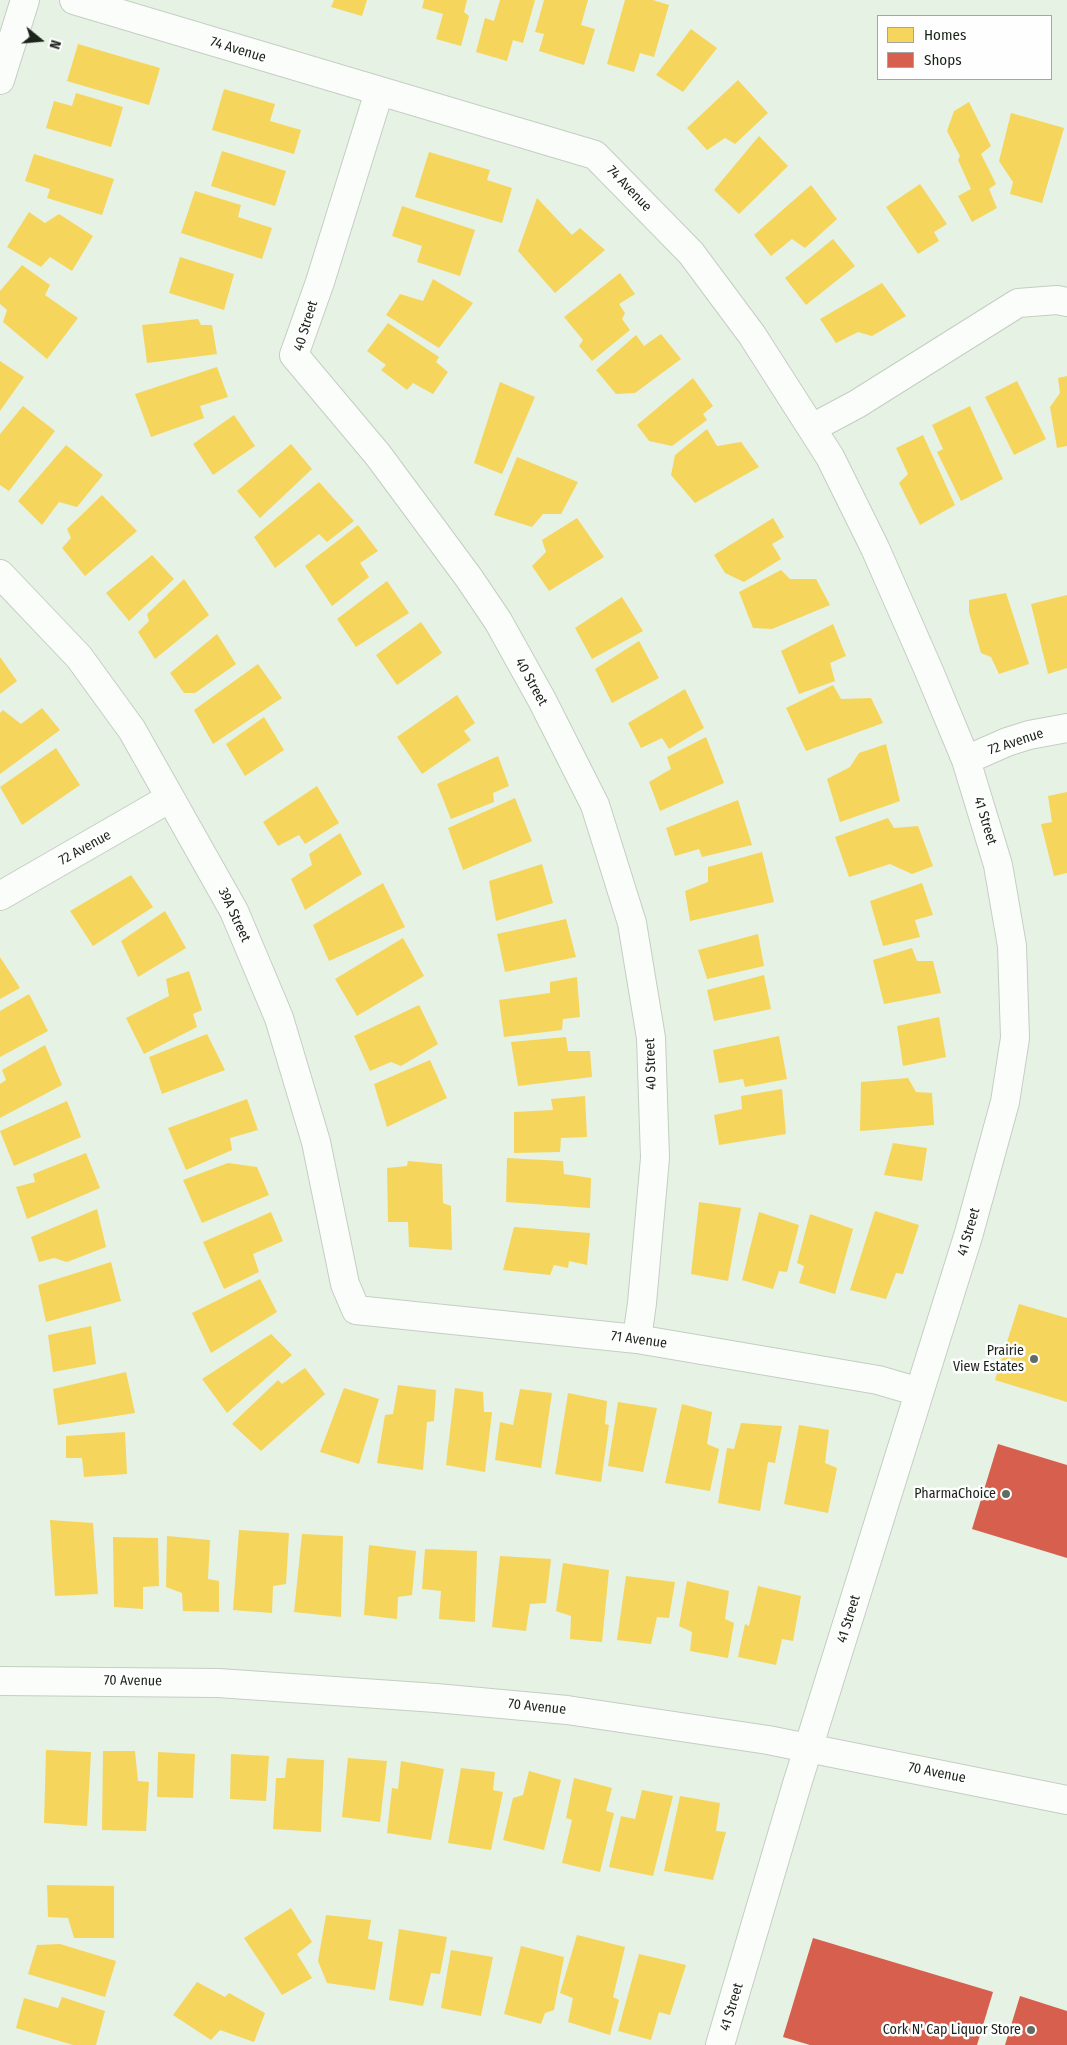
<!DOCTYPE html>
<style>
body{margin:0}
#map{position:relative;width:1067px;height:2045px;overflow:hidden;background:#e6f2e4;font-family:"Fira Sans Condensed",sans-serif}
canvas{display:block}
.legend{position:absolute;left:877px;top:15px;width:175px;height:65px;box-sizing:border-box;background:#fefefe;border:1px solid #a3a6a3;margin:0;padding:6px 9px;list-style:none;font-size:15px;color:#1b231a}
.legend li{display:flex;align-items:center;gap:10px;height:25px}
.legend b{width:25px;border:1px solid #a3a6a3}
.north{position:absolute;left:15px;top:15px;width:50px;height:50px;-webkit-text-stroke:4px #fefefe;paint-order:stroke;rotate:107deg;font-size:14px;font-weight:700;line-height:20px;text-align:center;color:#1b231a}
.north::after{content:'';display:block;margin:auto;width:18px;height:22px;background:#1b231a;clip-path:polygon(50% 0,100% 100%,50% 72%,0 100%)}
</style>
<div id="map">
<canvas width="1067" height="2045"></canvas>
<ul class="legend">
<li><b style="height:14px;background:#f6d55c"></b>Homes</li>
<li><b style="height:14px;background:#d6604d"></b>Shops</li>
</ul>
<div class="north">N</div>
</div>
<script>
const g = document.querySelector('canvas').getContext('2d');
g.lineJoin = 'round';
function fillPath(path, color) { g.fillStyle = color; g.fill(path, 'evenodd'); }
const shape = rows => new Path2D(rows.map(r => 'M' + r).join(''));
function strokePath(path, color, width, dash) { g.strokeStyle = color; g.lineWidth = width; g.lineCap = dash ? 'butt' : 'round'; g.setLineDash(dash || []); g.stroke(path); }
function write(font, color, halo, rows, align = 'center') {
  g.font = font + ' "Fira Sans Condensed",sans-serif'; g.lineWidth = 5; g.setLineDash([]); g.textBaseline = 'middle'; g.strokeStyle = halo; g.fillStyle = color; for (const [text, x, y, turn = 0] of rows) {
    g.save(); g.translate(x, y); g.rotate((+turn || 0) * Math.PI / 180); g.textAlign = isNaN(turn) ? turn : align; if (halo) g.strokeText(text, 0, 0); g.fillText(text, 0, 0); g.restore();
  }
}
fillPath(shape([
 [334,0,367,0,362,16,331,7],
 [424,0,467,0,464,12,469,16,461,46,436,39,443,14,422,8],
 [500,0,535,0,523,43,513,40,507,61,476,52,485,18,494,21],
 [544,0,588,0,581,25,595,29,584,65,539,51,544,34,535,32],
 [625,0,653,0,669,5,654,57,640,53,634,72,607,64],
 [691,29,717,48,683,92,656,75],
 [78,44,160,68,149,105,67,81],
 [738,80,768,113,735,144,725,138,707,150,687,128],
 [224,89,275,104,270,121,301,130,294,154,212,130],
 [76,93,123,107,111,147,46,128,54,101,72,106],
 [969,102,991,146,981,154,996,184,989,189,997,208,972,222,958,196,971,189,958,160,960,156,947,131,954,111],
 [1011,113,1064,128,1042,203,1010,194,1013,182,999,161],
 [759,136,788,166,739,214,714,190],
 [222,151,286,171,275,206,211,186],
 [429,152,490,170,487,180,512,188,502,223,415,197],
 [34,154,114,179,102,215,47,198,50,189,25,181],
 [920,184,947,224,934,232,939,241,918,254,886,207],
 [811,185,837,219,805,248,792,239,771,256,754,235],
 [195,191,241,205,238,217,272,228,262,259,181,233],
 [537,198,572,235,580,228,605,250,555,293,518,251],
 [402,206,475,230,460,276,417,262,422,246,392,236],
 [29,212,45,223,59,214,93,236,72,271,50,257,41,267,7,247],
 [833,239,855,266,806,305,785,278],
 [180,257,234,274,224,310,169,293],
 [22,265,50,285,45,295,78,318,47,359,3,322,7,310,0,304,0,291],
 [620,273,635,294,619,304,625,313,622,319,630,330,592,361,579,346,583,340,564,317],
 [433,279,473,303,439,348,386,315,400,294,423,301],
 [882,283,906,316,872,336,858,332,836,343,820,319],
 [198,319,201,325,212,325,217,354,147,363,142,325],
 [388,323,439,357,436,362,448,372,433,394,413,383,407,390,381,370,386,365,367,351],
 [661,334,681,359,635,393,616,394,596,370,636,335,644,346],
 [0,361,24,377,0,411],
 [217,367,228,397,200,406,204,418,151,437,135,394],
 [1067,376,1067,446,1057,448,1050,407,1060,393,1058,378],
 [693,378,713,406,703,414,707,420,672,446,649,441,637,425],
 [1017,381,1046,439,1014,455,985,397],
 [500,382,535,397,502,474,474,463],
 [23,406,55,431,9,491,0,485,0,434],
 [970,406,1003,479,961,501,937,452,943,449,932,425],
 [234,415,255,446,213,475,193,444],
 [707,429,717,446,741,442,759,467,695,503,671,475,675,455],
 [923,435,955,505,920,525,899,483,908,474,896,448],
 [291,444,312,469,260,518,237,491],
 [66,445,103,475,77,507,59,502,42,525,18,501],
 [517,457,578,482,561,514,543,514,532,527,494,515],
 [319,482,354,521,327,542,319,534,275,568,254,537],
 [102,495,137,531,85,576,62,548,71,538,67,529],
 [577,518,604,557,549,591,532,566,546,552,542,540],
 [773,518,784,537,772,544,781,559,744,582,725,573,714,555],
 [358,525,378,551,360,563,369,577,332,606,305,566],
 [152,555,174,579,129,621,106,593],
 [781,570,790,579,816,579,830,605,772,629,753,628,739,592],
 [184,579,209,615,155,659,138,632,149,621,147,614],
 [387,581,409,613,356,647,337,619],
 [1006,593,1029,664,999,674,991,657,981,653,969,612,969,600],
 [1067,595,1067,668,1048,674,1031,604],
 [622,597,643,631,592,659,575,628],
 [421,622,442,653,397,685,376,655],
 [833,624,846,656,830,663,835,681,799,694,781,651],
 [217,634,236,664,195,693,184,693,170,673],
 [639,641,659,678,612,703,595,669],
 [0,657,17,681,0,694],
 [258,664,282,698,213,744,194,710],
 [833,685,841,699,871,698,883,723,806,751,786,708],
 [685,689,704,728,669,749,662,738,641,748,628,723],
 [457,695,475,723,464,731,471,740,422,774,397,737],
 [42,708,60,730,0,774,0,713,3,710,21,724],
 [264,717,284,750,245,776,226,744],
 [706,737,724,783,660,811,649,782,671,769,667,757],
 [886,744,900,801,840,822,827,779,850,767,859,753],
 [56,748,80,785,22,825,0,787],
 [498,756,509,786,493,793,494,802,451,819,437,784],
 [317,786,339,823,305,844,299,835,278,846,263,822],
 [1067,792,1067,873,1054,876,1041,824,1052,822,1048,796],
 [515,798,532,841,463,870,448,828],
 [738,800,752,845,702,857,699,849,675,856,666,828],
 [888,818,894,828,918,826,933,866,912,874,890,864,849,877,835,837],
 [340,833,362,874,305,910,291,879,312,865,309,854],
 [762,852,774,902,690,921,685,891,708,882,708,867],
 [542,864,553,903,496,921,489,881],
 [131,875,153,907,93,946,70,911],
 [383,883,405,927,329,961,313,925],
 [922,883,933,915,915,920,920,937,883,946,870,901],
 [165,911,186,948,138,977,121,941],
 [566,919,576,957,505,972,497,934],
 [758,934,764,966,707,979,698,950],
 [403,938,424,976,357,1016,335,979],
 [912,948,917,961,933,961,941,993,884,1004,873,960],
 [0,957,20,988,0,999],
 [189,971,202,1010,193,1014,197,1027,144,1054,126,1018,169,996,166,979],
 [764,975,771,1009,714,1021,707,990],
 [577,977,580,1017,563,1019,562,1030,504,1037,499,1000,550,993,550,982],
 [29,994,48,1031,0,1057,0,1011],
 [419,1005,438,1044,401,1066,391,1062,370,1071,354,1036],
 [939,1017,946,1057,903,1066,897,1026],
 [207,1034,225,1070,162,1094,149,1057],
 [779,1036,787,1079,745,1087,743,1079,719,1083,713,1050],
 [566,1037,568,1051,590,1051,592,1077,518,1086,511,1042],
 [45,1045,62,1085,0,1118,0,1084,6,1080,2,1070],
 [430,1060,447,1098,387,1127,374,1084],
 [908,1078,916,1092,932,1093,934,1125,860,1131,861,1082],
 [782,1089,786,1134,719,1145,714,1115,742,1109,741,1096],
 [585,1096,587,1137,561,1138,560,1152,514,1153,514,1112,553,1110,551,1099],
 [247,1099,258,1130,230,1138,232,1150,186,1170,168,1128],
 [67,1101,81,1137,14,1166,0,1131],
 [893,1143,927,1148,922,1181,884,1175],
 [86,1153,100,1188,27,1219,16,1187,35,1182,33,1174],
 [507,1158,563,1161,564,1174,591,1178,590,1208,506,1202],
 [408,1161,442,1164,443,1203,451,1206,452,1250,409,1247,408,1222,388,1222,387,1168,407,1166],
 [228,1163,257,1167,269,1195,202,1223,183,1180],
 [699,1202,741,1208,728,1281,691,1274],
 [97,1209,106,1247,67,1262,54,1258,39,1262,31,1237],
 [875,1211,919,1225,903,1274,896,1273,886,1299,850,1290],
 [271,1212,283,1241,253,1254,259,1272,224,1289,203,1242],
 [759,1212,799,1225,787,1272,779,1271,773,1289,742,1280],
 [810,1214,853,1229,835,1294,799,1283,804,1266,797,1263],
 [514,1227,590,1233,587,1265,569,1261,568,1268,554,1265,550,1275,503,1270],
 [111,1262,121,1301,46,1322,38,1285],
 [260,1279,277,1312,211,1353,192,1313],
 [1019,1304,1067,1318,1067,1402,995,1380],
 [91,1326,96,1364,53,1372,48,1335],
 [271,1334,292,1355,227,1413,202,1379],
 [305,1368,325,1394,261,1451,232,1424,278,1380,282,1384],
 [126,1372,135,1413,58,1425,53,1389],
 [398,1385,436,1390,434,1421,427,1422,423,1470,377,1463,385,1415,393,1414],
 [344,1388,379,1399,359,1464,320,1452],
 [455,1388,483,1392,484,1412,492,1412,485,1472,446,1465],
 [520,1389,552,1393,541,1468,495,1460,500,1422,513,1425],
 [568,1393,607,1401,605,1424,609,1425,601,1482,555,1474],
 [618,1402,657,1408,643,1472,608,1466],
 [682,1404,712,1412,707,1444,719,1449,710,1491,665,1483],
 [741,1423,782,1426,775,1463,768,1462,760,1511,718,1503,727,1448,734,1449],
 [799,1425,829,1430,825,1463,837,1468,828,1513,784,1504],
 [125,1432,127,1474,84,1477,82,1458,66,1458,66,1436],
 [50,1520,93,1523,98,1594,55,1596],
 [239,1530,289,1533,286,1584,273,1586,272,1613,233,1610],
 [302,1534,343,1536,341,1617,294,1612],
 [167,1536,210,1540,208,1579,219,1581,219,1612,183,1611,182,1593,166,1587],
 [113,1537,158,1538,159,1586,143,1587,143,1609,114,1607],
 [369,1545,416,1551,412,1595,398,1597,397,1619,364,1615],
 [425,1549,477,1551,475,1622,439,1619,441,1591,422,1589],
 [500,1556,551,1559,546,1603,530,1604,526,1631,492,1627],
 [563,1563,609,1570,602,1642,570,1639,571,1616,556,1611],
 [626,1576,675,1582,669,1618,657,1617,651,1644,617,1640],
 [687,1581,729,1591,725,1619,734,1623,728,1658,690,1651,692,1632,679,1626],
 [758,1586,801,1596,793,1641,782,1639,776,1665,738,1657,745,1624,749,1626],
 [46,1750,91,1752,87,1826,44,1823],
 [103,1751,135,1751,138,1781,149,1782,146,1831,102,1830],
 [158,1752,195,1754,193,1798,157,1797],
 [231,1754,269,1756,266,1801,230,1799],
 [287,1758,324,1760,321,1832,273,1829,276,1778,285,1778],
 [348,1758,387,1761,380,1822,342,1817],
 [401,1761,444,1769,431,1840,387,1833,392,1788,398,1789],
 [461,1768,495,1772,493,1790,503,1792,491,1850,448,1843],
 [529,1771,561,1780,544,1850,503,1840,513,1798,523,1795],
 [574,1778,612,1788,606,1811,614,1813,600,1872,562,1863,572,1820,566,1818],
 [642,1790,673,1796,653,1876,609,1867,621,1816,635,1819],
 [680,1796,720,1803,716,1831,726,1832,713,1880,664,1871],
 [47,1885,114,1886,114,1938,74,1938,68,1918,48,1917],
 [291,1908,312,1942,297,1954,312,1978,282,1995,244,1938],
 [326,1915,371,1920,368,1939,383,1942,375,1990,327,1983,318,1961],
 [399,1929,447,1937,440,1974,431,1973,423,2006,389,2000],
 [577,1935,625,1947,613,1997,619,2000,610,2035,568,2022,573,1998,560,1993],
 [60,1944,116,1961,105,1997,28,1974,37,1945],
 [521,1946,564,1957,554,2010,545,2013,541,2024,504,2014],
 [451,1950,493,1957,481,2016,441,2008],
 [639,1954,686,1965,670,2015,659,2012,651,2040,618,2031],
 [197,1982,225,1997,229,1993,265,2013,254,2042,220,2030,211,2040,173,2015],
 [62,1997,105,2011,96,2045,73,2045,16,2028,24,1998,58,2008]
]), '#f6d55c');
fillPath(shape([
 [998,1444,1067,1465,1067,1558,972,1529],
 [813,1938,993,1992,977,2045,810,2045,783,2037],
 [1020,1996,1067,2011,1067,2045,1005,2045]
]), '#d6604d');
const minor = shape([
 [74,0,595,155,691,253,752,335,830,457,875,548,929,671,966,760,998,865,1012,946,1015,1038,1005,1102,969,1233,797,1784,720,2045],
 [0,80,25,0],
 [379,92,320,282,294,355,378,455,469,578,498,621,542,700,595,805,632,923,651,1038,655,1158,642,1303,637,1339],
 [812,428,857,404,1018,303,1057,300,1067,302],
 [0,574,79,657,132,730,234,911,279,1018,316,1142,345,1284,356,1310,637,1339,878,1380,919,1392],
 [966,760,1007,742,1029,735,1067,728],
 [0,896,170,798]
]);
const tertiary = shape([
 [0,1681,218,1683,436,1698,567,1710,768,1740,1067,1800]
]);
strokePath(minor, '#c4cec2', 30);
strokePath(tertiary, '#c4cec2', 30);
strokePath(minor, '#fbfdfb', 28);
strokePath(tertiary, '#fbfdfb', 28);
for (const [x, y, r, color] of [
 [1034,1359,5,"#626b61"],
 [1006,1494,5,"#626b61"],
 [1031,2030,5,"#626b61"]
]) { const dot = new Path2D(); dot.arc(x, y, r, 0, 2 * Math.PI); g.fillStyle = color; g.fill(dot); strokePath(dot, '#fefefe', 2); }
write('14px', '#1b231a', '#fefefe', [
 ["74 Avenue",238,50,17],
 ["74 Avenue",629,189,46],
 ["40 Street",306,326,-73],
 ["40 Street",531,682,61],
 ["72 Avenue",1016,742,-18],
 ["41 Street",985,821,73],
 ["72 Avenue",85,848,-29],
 ["39A Street",234,915,65],
 ["40 Street",651,1064,-92],
 ["41 Street",969,1232,-74],
 ["71 Avenue",639,1340,8],
 ["41 Street",849,1619,-73],
 ["70 Avenue",133,1681,1],
 ["70 Avenue",537,1707,6],
 ["70 Avenue",937,1773,11],
 ["41 Street",732,2007,-73]
]);
write('14px', '#1b231a', '#fefefe', [
 ["Prairie",1024,1351],
 ["View Estates",1024,1367],
 ["PharmaChoice",996,1494],
 ["Cork N' Cap Liquor Store",1021,2030]
], 'right');
</script>
